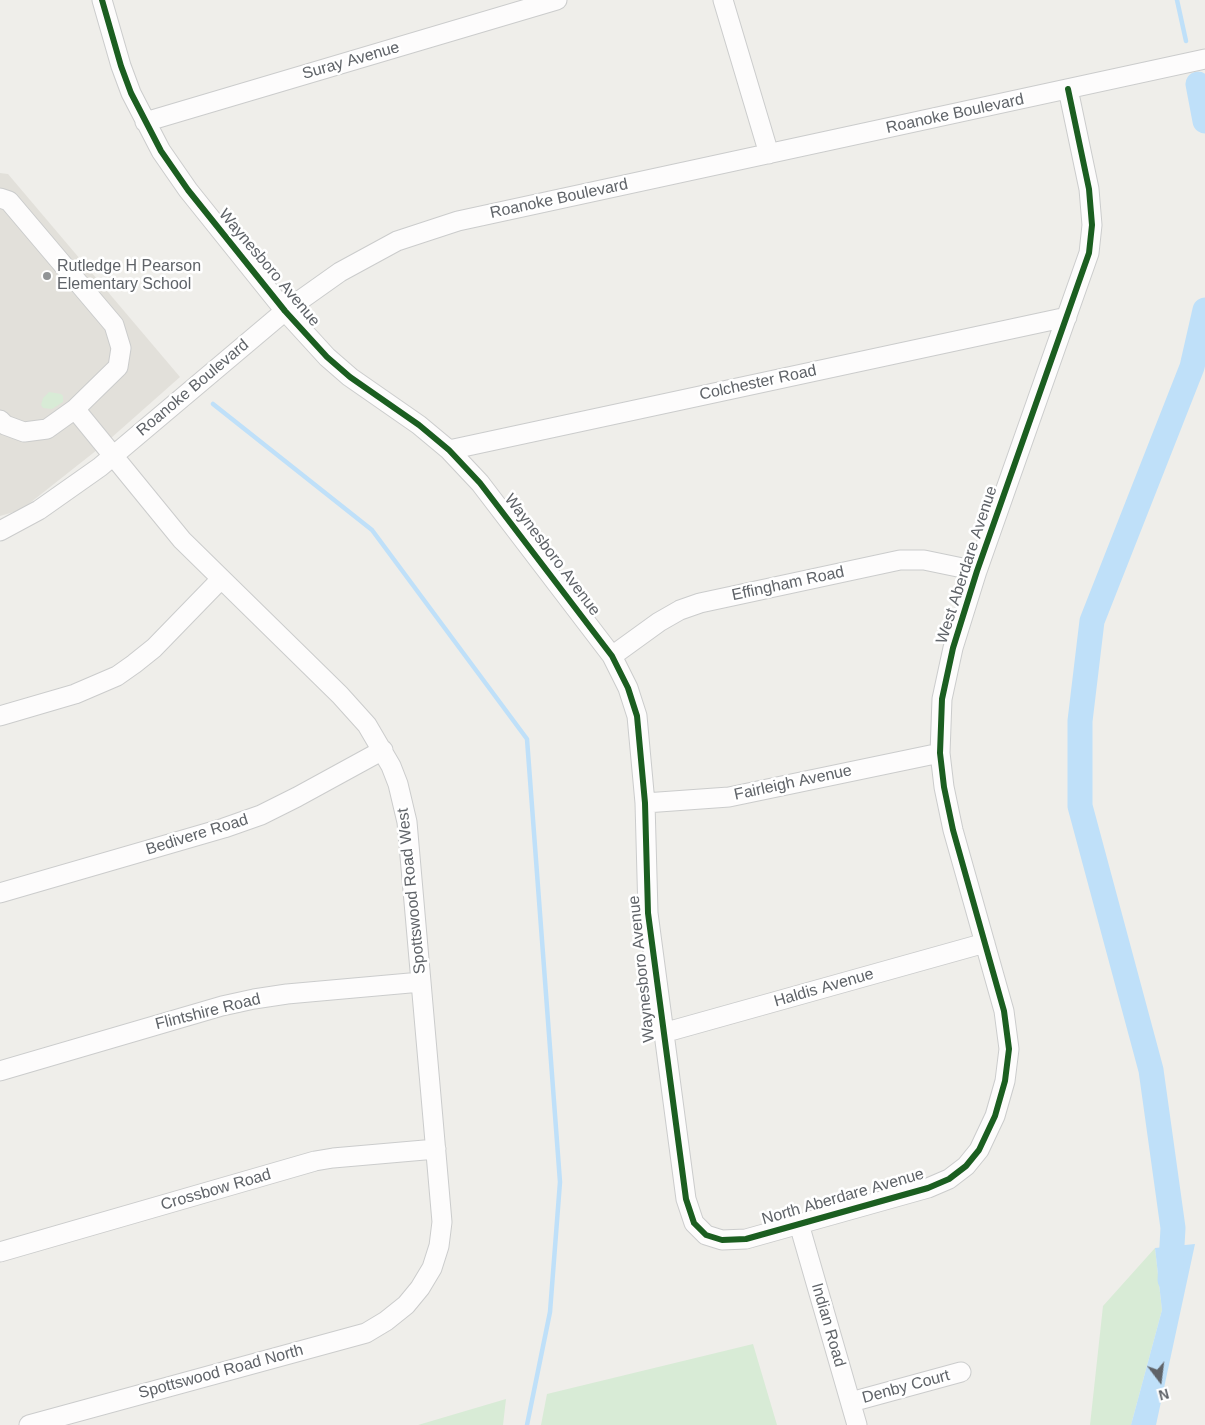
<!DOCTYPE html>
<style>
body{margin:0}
#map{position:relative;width:1205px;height:1425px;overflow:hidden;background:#efeeea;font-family:Arial,sans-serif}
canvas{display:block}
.north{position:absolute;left:1135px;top:1355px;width:50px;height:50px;-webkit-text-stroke:4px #fff;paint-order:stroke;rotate:165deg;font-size:14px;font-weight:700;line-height:20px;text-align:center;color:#5f6368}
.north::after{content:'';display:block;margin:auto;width:18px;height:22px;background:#5f6368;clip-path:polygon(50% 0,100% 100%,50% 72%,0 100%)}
</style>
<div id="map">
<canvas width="1205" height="1425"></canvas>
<div class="north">N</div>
</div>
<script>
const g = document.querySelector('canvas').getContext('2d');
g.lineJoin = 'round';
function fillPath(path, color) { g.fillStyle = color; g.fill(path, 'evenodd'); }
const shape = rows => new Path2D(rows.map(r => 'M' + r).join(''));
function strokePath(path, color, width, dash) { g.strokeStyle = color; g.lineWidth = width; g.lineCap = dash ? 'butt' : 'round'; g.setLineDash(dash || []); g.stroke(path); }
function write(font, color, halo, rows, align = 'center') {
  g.font = font + ' Arial,sans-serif'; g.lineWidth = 5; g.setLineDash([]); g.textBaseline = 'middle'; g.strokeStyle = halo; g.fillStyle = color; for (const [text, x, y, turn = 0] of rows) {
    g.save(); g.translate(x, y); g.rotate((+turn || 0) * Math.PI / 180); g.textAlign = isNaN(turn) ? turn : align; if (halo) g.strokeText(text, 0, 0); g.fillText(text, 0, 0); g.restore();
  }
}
fillPath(shape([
 [0,173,8,174,180,377,102,446,21,510,0,516]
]), '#e2e0da');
fillPath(shape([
 [49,392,61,394,63,396,63,402,52,409,43,408,41,405,43,398],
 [1155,1248,1162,1310,1131,1425,1090,1425,1103,1306],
 [753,1344,777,1425,541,1425,547,1394],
 [506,1399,503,1425,418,1425]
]), '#d8ebd6');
fillPath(shape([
 [1195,1244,1156,1425,1131,1425,1162,1310,1155,1248]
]), '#bfe0f9');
strokePath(shape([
 [1177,0,1186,41],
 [213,404,372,530,527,739,560,1182,550,1312,527,1425]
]), '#bfe0f9', 4.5);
strokePath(shape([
 [1198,84,1205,121],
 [1170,1280,1173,1228,1151,1070,1080,806,1080,721,1092,621,1192,367,1205,310]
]), '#bfe0f9', 25);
const minor = shape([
 [102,0,121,66,131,93,161,151,188,190,285,311,327,357,350,377,419,425,449,450,480,483,612,656,628,688,637,716,645,803,648,913,686,1199,694,1223,706,1235,722,1240,746,1239,928,1188,949,1179,966,1166,979,1150,995,1116,1005,1081,1009,1049,1004,1011,953,830,944,787,940,753,942,699,953,648,977,571,1089,253,1092,225,1089,189,1068,89],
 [723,0,769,154],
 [145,122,557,0],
 [0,198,9,201,114,325,121,348,118,367,75,409,47,429,24,432,5,425,0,420],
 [449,450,1067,317],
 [0,531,39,510,100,467,285,311,340,272,397,241,458,221,1205,59],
 [612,656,659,622,680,610,700,603,900,560,924,560,977,571],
 [0,716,75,694,117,676,134,664,154,648,221,579],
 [645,803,729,797,940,753],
 [0,893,224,828,261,815,297,797,383,750],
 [663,1033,985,943],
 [0,1071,222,1006,254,999,287,994,421,982],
 [799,1224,857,1425],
 [0,1252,315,1161,333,1158,436,1149],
 [851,1402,961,1372],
 [29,1425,366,1333,386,1321,406,1305,420,1288,432,1268,439,1246,442,1222,407,822,398,784,391,766,367,725,340,695,182,540,75,409]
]);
strokePath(minor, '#cbcccc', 21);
strokePath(minor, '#fdfcfc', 19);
strokePath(shape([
 [102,0,121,66,131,93,161,151,188,190,285,311,327,357,350,377,419,425,449,450,480,483,612,656,628,688,637,716,645,803,648,913,686,1199,694,1223,706,1235,722,1240,746,1239,928,1188,949,1179,966,1166,979,1150,995,1116,1005,1081,1009,1049,1004,1011,953,830,944,787,940,753,942,699,953,648,977,571,1089,253,1092,225,1089,189,1068,89]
]), '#1b5e20', 6);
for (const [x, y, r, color] of [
 [47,276,5,"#919496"]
]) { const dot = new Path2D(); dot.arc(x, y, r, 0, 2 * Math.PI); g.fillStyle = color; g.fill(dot); strokePath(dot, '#fff', 2); }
write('16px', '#5f6368', '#fff', [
 ["Suray Avenue",351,61,-16],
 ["Roanoke Boulevard",955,114,-12],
 ["Roanoke Boulevard",559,199,-12],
 ["Waynesboro Avenue",269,268,50],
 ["Colchester Road",758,383,-12],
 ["Roanoke Boulevard",193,388,-40],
 ["Waynesboro Avenue",552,555,53],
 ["West Aberdare Avenue",967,565,-72],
 ["Effingham Road",788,584,-12],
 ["Fairleigh Avenue",793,783,-12],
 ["Bedivere Road",197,835,-17],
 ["Spottswood Road West",412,891,-96],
 ["Waynesboro Avenue",642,969,-96],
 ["Haldis Avenue",824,988,-16],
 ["Flintshire Road",208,1012,-14],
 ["Crossbow Road",216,1190,-16],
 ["North Aberdare Avenue",843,1197,-16],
 ["Indian Road",828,1325,74],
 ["Spottswood Road North",221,1372,-15],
 ["Denby Court",906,1387,-15]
]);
write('16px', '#5f6368', '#fff', [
 ["Rutledge H Pearson",57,267],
 ["Elementary School",57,285]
], 'left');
</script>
